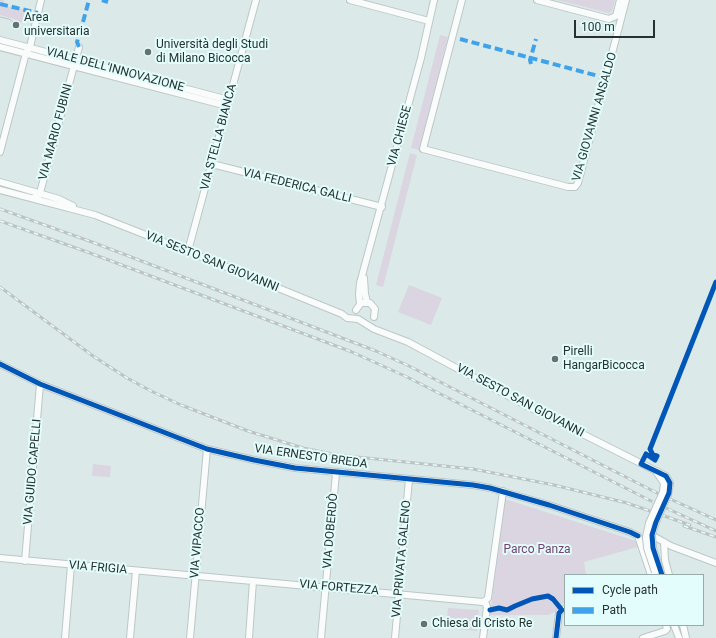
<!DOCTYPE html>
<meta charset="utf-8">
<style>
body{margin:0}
#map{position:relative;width:716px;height:638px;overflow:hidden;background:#dbeae9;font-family:Roboto,sans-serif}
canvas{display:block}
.legend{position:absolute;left:564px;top:574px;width:140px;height:52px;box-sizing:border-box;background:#e2fdfc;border:1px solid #97abab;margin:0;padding:5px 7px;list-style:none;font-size:12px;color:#273131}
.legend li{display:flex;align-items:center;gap:8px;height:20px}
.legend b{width:20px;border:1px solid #97abab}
.scale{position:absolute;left:574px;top:20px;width:81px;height:18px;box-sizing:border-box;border:2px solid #273131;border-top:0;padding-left:5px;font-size:12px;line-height:14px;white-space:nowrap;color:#273131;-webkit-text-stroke:3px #e2fdfc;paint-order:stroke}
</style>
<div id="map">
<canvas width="716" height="638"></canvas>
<ul class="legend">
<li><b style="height:5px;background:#0057b8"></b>Cycle path</li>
<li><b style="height:5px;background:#3ea3eb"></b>Path</li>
</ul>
<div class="scale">100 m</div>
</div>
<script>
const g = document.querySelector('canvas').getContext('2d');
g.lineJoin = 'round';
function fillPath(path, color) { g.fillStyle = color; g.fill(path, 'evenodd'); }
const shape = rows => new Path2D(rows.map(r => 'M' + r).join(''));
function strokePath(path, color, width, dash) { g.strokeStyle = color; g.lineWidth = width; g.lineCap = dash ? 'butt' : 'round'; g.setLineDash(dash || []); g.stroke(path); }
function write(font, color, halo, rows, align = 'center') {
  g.font = font + ' Roboto,sans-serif'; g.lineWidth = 4; g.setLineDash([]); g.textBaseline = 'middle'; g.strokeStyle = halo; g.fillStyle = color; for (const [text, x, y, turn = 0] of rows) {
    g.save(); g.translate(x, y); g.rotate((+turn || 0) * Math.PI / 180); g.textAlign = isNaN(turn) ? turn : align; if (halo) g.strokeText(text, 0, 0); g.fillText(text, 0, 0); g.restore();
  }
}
fillPath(shape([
 [0,0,4,0,3,5,30,11,20,24,14,19,0,15],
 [557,0,615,0,612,11,609,13],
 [440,35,448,37,419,150,411,148],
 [410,153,417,155,383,287,376,285],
 [409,285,442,298,431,325,398,312],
 [93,464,111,466,110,477,92,476],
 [505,499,636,541,638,547,584,562,586,575,565,575,565,603,559,605,556,611,549,615,490,615],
 [448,608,479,610,477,631,446,628]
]), '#dad5e0');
const minor = shape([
 [350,0,429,21],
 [462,0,423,149,568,187,575,187,578,183,626,0],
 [537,0,609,19,616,16,620,0],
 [0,40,229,100],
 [0,47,227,106],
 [0,152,26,53,30,47,41,0],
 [212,164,382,207],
 [0,182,59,199,73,206],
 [0,190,95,215,197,255,342,314,347,318,358,319,374,329,408,342,529,407,666,476,670,483,668,495],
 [33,198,38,197,40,193,79,47],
 [188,251,256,0],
 [364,278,365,294,367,302],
 [360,304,359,294,360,283,421,58,434,0],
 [356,310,361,303,370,303,375,309,374,317],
 [0,364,40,384,207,449,254,460,295,468,473,485,490,488,549,505,630,532,638,536],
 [657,473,664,483,663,492],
 [638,536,651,575],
 [655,537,671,546,716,563],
 [664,542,665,560,669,575],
 [0,558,483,602],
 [25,561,40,384],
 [483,602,486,600,488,598,503,491],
 [674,625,679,638],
 [683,625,686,638],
 [65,638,71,565],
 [130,638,136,571],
 [190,638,207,449],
 [249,638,253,581],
 [321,638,336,473],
 [395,638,409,479],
 [483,638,487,607,486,604,483,602],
 [556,638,559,613,561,610,565,609],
 [643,638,665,631,667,629,666,625]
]);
strokePath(minor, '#bbc7c6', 8);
strokePath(minor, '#fafcfc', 6);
strokePath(shape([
 [0,17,9,19,17,25]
]), '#bec2c2', 1);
const rail = shape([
 [0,209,92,242,376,351,409,366,657,493,716,520],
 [0,221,90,253,352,352,407,377,653,502,716,531],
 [0,287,93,356,127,378,151,391,181,405,248,431,303,448,338,455,473,469,554,485,627,503,690,525],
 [684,526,716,537]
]);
strokePath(rail, '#bec2c2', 3);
strokePath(rail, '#e2fdfc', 1.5, [4.5]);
const minorBridge = shape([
 [660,570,653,548,652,535,656,522,668,495],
 [655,572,647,548,646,537,649,523,663,492]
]);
strokePath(minorBridge, '#bbc7c6', 8, []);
strokePath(minorBridge, '#fafcfc', 6);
strokePath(shape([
 [102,0,108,2],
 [0,4,38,13],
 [83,22,89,0],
 [460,39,602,77],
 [79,47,77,42,81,29],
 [531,64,530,60,536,39]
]), '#3ea3eb', 4, [8, 4]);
strokePath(shape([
 [0,364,40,384,207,449,254,460,295,468,473,485,490,488,549,505,630,532,638,536],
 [655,460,657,456,653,455,650,449,716,282],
 [655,460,646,454,641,464,666,476,670,483,669,493,656,522,652,535,653,548,662,575],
 [490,610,499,608,507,610,515,606,532,599,548,596,553,599,562,610,559,613,556,638]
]), '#0057b8', 5);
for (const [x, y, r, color] of [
 [16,25,4,"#667271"],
 [148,52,4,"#667271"],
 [555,359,4,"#667271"],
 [424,624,4,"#667271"]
]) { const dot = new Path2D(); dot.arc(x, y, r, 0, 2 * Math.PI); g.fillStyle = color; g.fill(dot); strokePath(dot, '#e2fdfc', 1.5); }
write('12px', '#273131', '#e2fdfc', [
 ["Area",24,18],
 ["universitaria",24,32],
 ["Università degli Studi",156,45],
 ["di Milano Bicocca",156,59],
 ["Pirelli",563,352],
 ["HangarBicocca",563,366],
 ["Chiesa di Cristo Re",432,624]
], 'left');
write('12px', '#273131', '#e2fdfc', [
 ["VIALE DELL'INNOVAZIONE",115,70,15],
 ["VIA GIOVANNI ANSALDO",595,117,-74],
 ["VIA MARIO FUBINI",56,132,-75],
 ["VIA CHIESE",400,136,-75],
 ["VIA STELLA BIANCA",219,137,-75],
 ["VIA FEDERICA GALLI",297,186,14],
 ["VIA SESTO SAN GIOVANNI",212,262,22],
 ["VIA SESTO SAN GIOVANNI",520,401,28],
 ["VIA ERNESTO BREDA",311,457,8],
 ["VIA GUIDO CAPELLI",33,472,-85],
 ["VIA DOBERDÒ",331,531,-85],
 ["VIA VIPACCO",198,543,-85],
 ["VIA PRIVATA GALENO",402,559,-85],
 ["VIA FRIGIA",98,568,5],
 ["VIA FORTEZZA",339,588,5]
]);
write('12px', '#714372', '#e2fdfc', [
 ["Parco Panza",537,550]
]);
</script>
